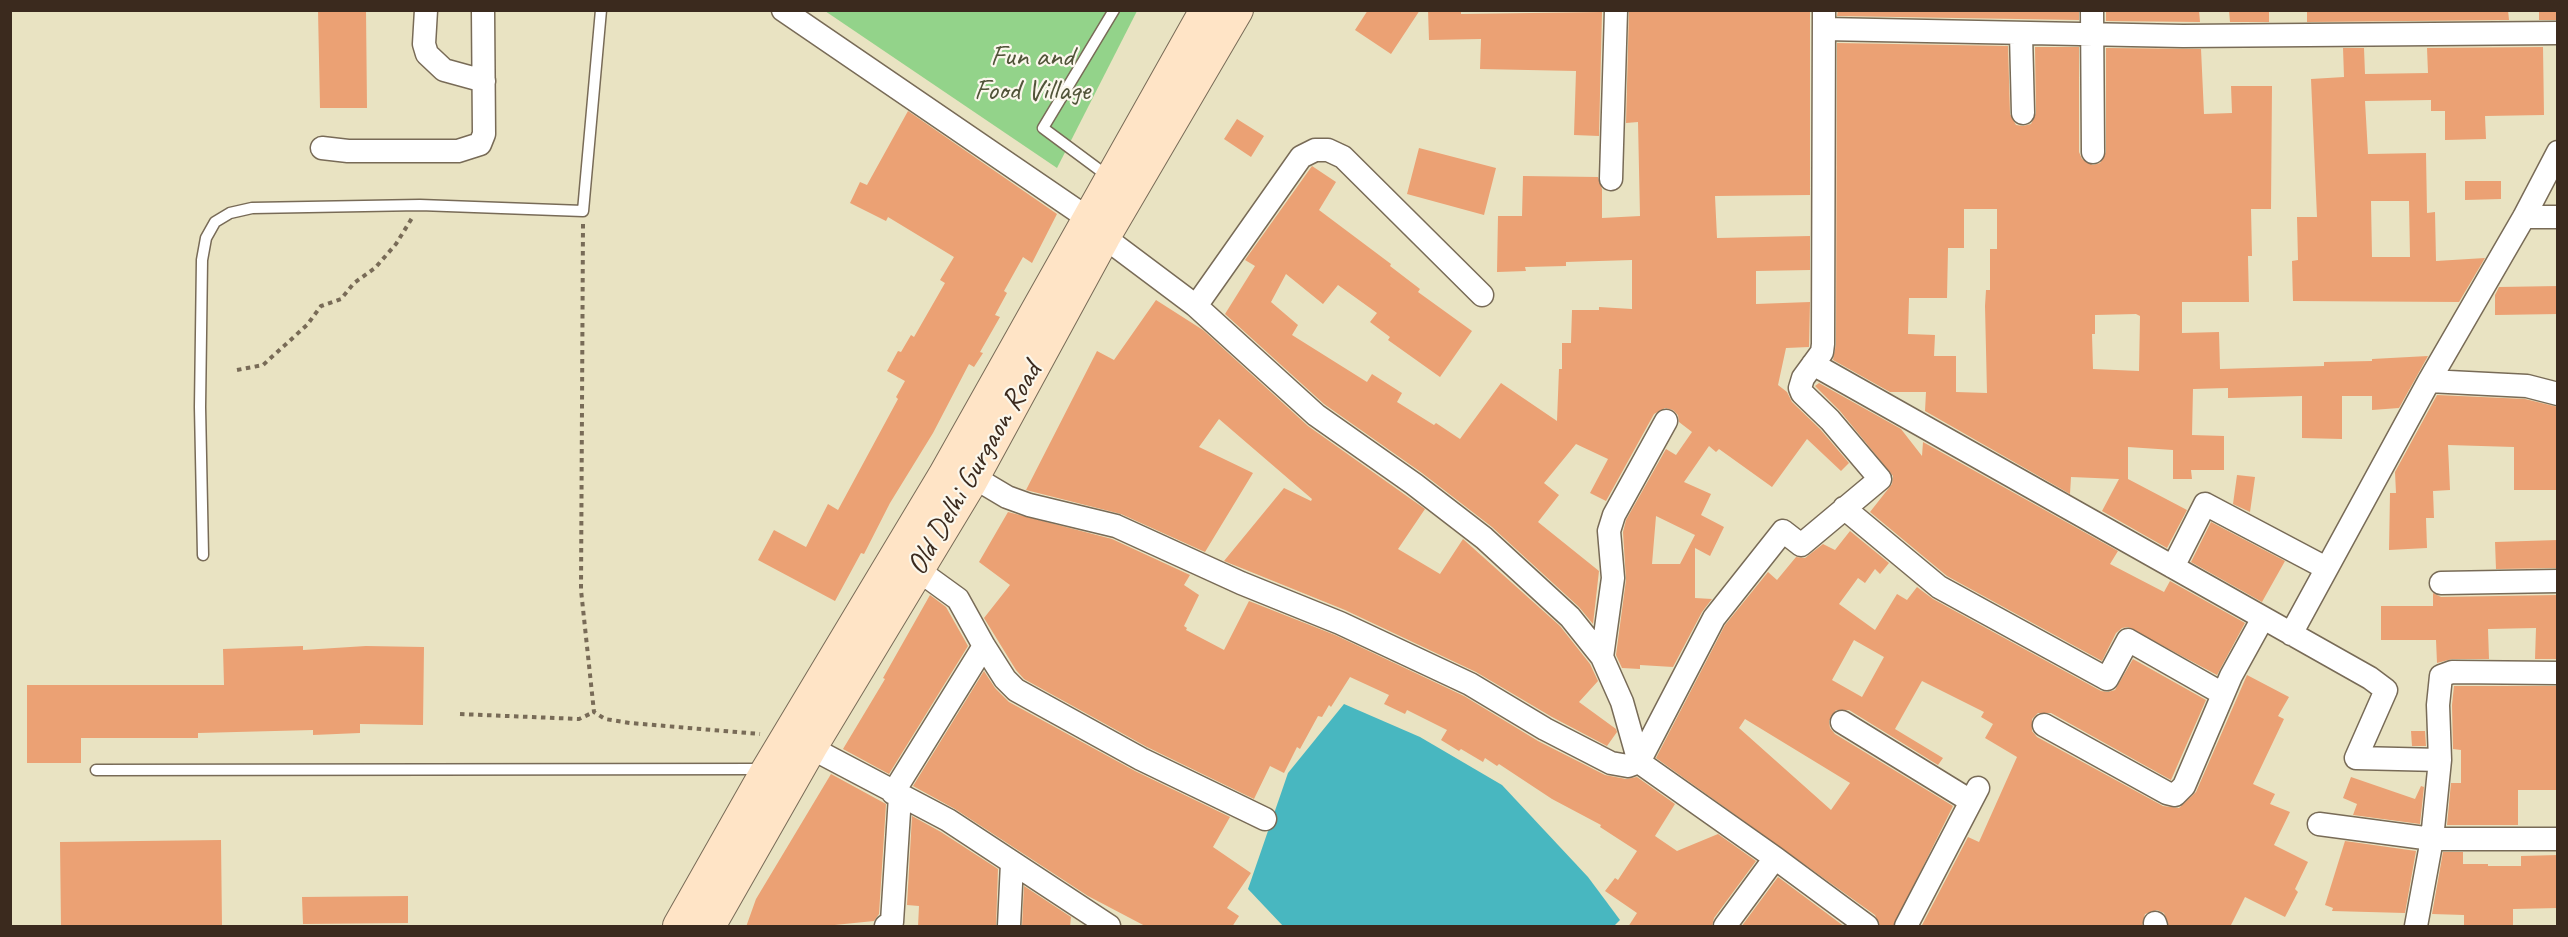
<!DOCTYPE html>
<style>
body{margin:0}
#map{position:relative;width:2568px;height:937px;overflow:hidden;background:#e9e3c2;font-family:Caveat,sans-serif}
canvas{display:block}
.frame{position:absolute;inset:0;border:12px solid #3b2a1e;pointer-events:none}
</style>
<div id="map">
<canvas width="2568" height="937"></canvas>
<div class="frame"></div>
</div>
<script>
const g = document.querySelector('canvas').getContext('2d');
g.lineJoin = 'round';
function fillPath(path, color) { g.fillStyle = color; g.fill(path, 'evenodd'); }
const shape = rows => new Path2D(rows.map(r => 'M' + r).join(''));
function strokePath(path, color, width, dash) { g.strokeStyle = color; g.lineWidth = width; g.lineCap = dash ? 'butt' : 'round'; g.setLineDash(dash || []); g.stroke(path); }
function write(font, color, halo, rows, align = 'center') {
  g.font = font + ' Caveat,sans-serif'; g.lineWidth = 4.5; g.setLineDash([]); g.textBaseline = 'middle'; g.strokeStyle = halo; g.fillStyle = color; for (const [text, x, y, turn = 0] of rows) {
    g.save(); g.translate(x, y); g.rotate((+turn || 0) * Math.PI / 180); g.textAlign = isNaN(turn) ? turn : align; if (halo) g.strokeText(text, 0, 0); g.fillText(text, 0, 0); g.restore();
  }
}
fillPath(shape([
 [825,11,1137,11,1057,168]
]), '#93d38a');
fillPath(shape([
 [1344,704,1420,737,1502,785,1588,877,1620,920,1614,926,1283,926,1248,889,1288,773]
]), '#48b7c0');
fillPath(shape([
 [318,10,366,10,367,108,320,108],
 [1368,10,1420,10,1391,54,1355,30],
 [1428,10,1461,10,1461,14,1602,12,1599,136,1574,135,1576,71,1480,69,1481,39,1429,40],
 [1629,10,1810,10,1810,195,1715,196,1717,238,1810,236,1810,270,1756,271,1756,304,1810,302,1809,347,1786,348,1778,385,1787,392,1792,402,1820,429,1849,463,1841,471,1807,439,1772,487,1719,449,1716,452,1709,446,1684,482,1711,494,1701,515,1724,527,1710,556,1695,548,1695,598,1712,599,1702,612,1673,667,1640,665,1640,669,1622,668,1616,655,1626,580,1623,532,1626,520,1666,449,1676,455,1692,432,1679,422,1678,415,1673,410,1665,408,1654,414,1606,501,1590,493,1608,459,1576,444,1544,483,1559,495,1538,522,1599,571,1593,624,1579,607,1492,527,1422,473,1324,404,1225,314,1255,266,1245,260,1312,166,1336,182,1319,210,1391,264,1390,266,1420,289,1418,292,1472,331,1440,377,1388,340,1390,337,1370,322,1377,313,1338,285,1323,304,1286,274,1271,302,1298,325,1292,335,1367,382,1372,374,1402,393,1397,402,1434,425,1436,423,1460,439,1501,383,1557,421,1559,369,1562,369,1562,343,1571,343,1572,310,1599,310,1599,307,1632,309,1632,260,1566,262,1566,266,1525,267,1526,271,1497,272,1498,216,1522,216,1523,176,1598,177,1602,189,1602,218,1640,216,1638,122,1626,123],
 [1656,516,1695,535,1680,564,1652,564],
 [1838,10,2079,10,2079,20,1837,16],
 [2106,10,2199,10,2200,22,2106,21],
 [2229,10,2269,10,2269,22,2230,22],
 [2307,10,2508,10,2509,20,2307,22],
 [2539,10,2558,10,2558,20,2539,20],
 [1837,43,2008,46,2010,114,2016,125,2023,126,2031,124,2036,113,2035,47,2079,47,2079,152,2082,159,2093,165,2100,163,2106,152,2106,48,2201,49,2204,114,2232,113,2231,86,2272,86,2271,209,2251,209,2252,256,2248,256,2249,302,2182,302,2182,333,2219,332,2220,369,2324,366,2324,362,2372,361,2372,359,2428,356,2399,408,2372,410,2372,396,2342,396,2342,439,2302,438,2302,396,2228,398,2228,388,2193,389,2192,435,2224,436,2224,470,2191,470,2192,479,2173,479,2173,450,2128,447,2128,479,2187,510,2167,548,2102,511,2119,479,2071,477,2070,494,1925,411,1926,392,1890,392,1833,360,1836,344],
 [1964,209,1997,209,1997,249,1990,249,1990,290,1986,290,1985,306,1987,393,1956,392,1956,356,1934,356,1935,335,1908,334,1909,298,1947,298,1948,248,1964,248],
 [2136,314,2140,316,2139,371,2093,369,2092,334,2095,334,2095,315],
 [2543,47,2544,115,2485,116,2486,139,2445,140,2445,111,2431,111,2431,100,2365,101,2368,154,2426,153,2427,213,2435,212,2436,261,2485,258,2459,302,2293,301,2292,261,2298,260,2297,217,2317,217,2311,79,2344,77,2343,48,2364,48,2365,74,2428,73,2427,48],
 [2371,201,2409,201,2410,257,2372,257],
 [908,111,1057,214,1032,263,1023,257,1004,291,1007,293,995,315,1000,317,980,352,983,353,974,367,969,364,933,433,890,503,864,554,861,553,835,601,758,560,774,530,806,547,828,504,838,510,898,399,896,397,905,381,887,371,898,351,901,352,911,335,914,337,945,283,940,280,954,257,888,217,886,221,850,203,860,182,867,185],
 [1237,119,1264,136,1251,157,1224,139],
 [1419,148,1496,168,1484,215,1407,194],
 [2465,181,2501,181,2501,199,2465,200],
 [2558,286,2558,314,2495,315,2495,295,2499,287],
 [1156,300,1203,330,1308,426,1425,509,1398,549,1440,574,1463,539,1560,626,1590,664,1598,681,1579,702,1616,729,1617,732,1607,746,1552,717,1476,672,1345,610,1224,561,1284,488,1311,501,1312,499,1219,419,1199,447,1253,473,1205,552,1121,514,1026,490,1097,351,1114,360],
 [1819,383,1901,429,1922,456,1923,442,2118,551,2110,564,2164,592,2170,581,2245,623,2217,675,2128,627,2122,628,2116,633,2102,661,1947,576,1870,512,1892,484,1893,476,1840,411,1815,386],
 [2437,395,2525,399,2558,407,2558,490,2514,490,2514,447,2448,445,2450,490,2433,491,2434,518,2426,518,2427,548,2389,550,2390,493,2396,493,2395,472],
 [2237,475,2255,477,2250,512,2233,504],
 [1008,512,1112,539,1190,575,1184,585,1199,595,1184,626,1187,628,1186,630,1224,650,1249,601,1335,635,1464,696,1538,741,1605,775,1626,779,1637,777,1675,804,1655,836,1677,851,1718,834,1756,861,1714,918,1712,927,1628,927,1637,913,1605,891,1615,878,1618,880,1637,851,1600,827,1601,825,1552,799,1499,764,1497,766,1485,758,1483,762,1461,749,1459,751,1441,740,1447,730,1407,710,1405,714,1384,704,1389,695,1350,677,1331,707,1329,705,1322,717,1318,716,1300,749,1297,747,1284,773,1270,766,1254,799,1147,747,1024,679,1016,670,984,618,1010,585,979,562],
 [2211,522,2285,561,2262,602,2191,562],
 [1850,531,1889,563,1880,574,1875,569,1865,583,1858,578,1839,604,1875,630,1897,594,1907,600,1917,587,1933,599,2101,691,2108,692,2115,690,2133,659,2206,700,2171,780,2051,713,2038,713,2032,719,2032,731,2037,737,2163,806,2179,808,2196,792,2247,675,2289,697,2278,716,2284,719,2253,784,2275,794,2270,804,2290,812,2274,845,2308,862,2295,889,2298,892,2285,917,2245,897,2230,927,2169,927,2164,913,2157,910,2145,914,2142,927,1921,927,1968,837,1979,842,2017,757,1985,738,1993,724,1981,717,1984,712,1922,681,1895,729,1943,758,1938,765,1849,710,1836,710,1829,721,1830,728,1835,734,1953,806,1893,927,1880,927,1875,915,1656,758,1725,625,1768,572,1777,580,1796,557,1805,558,1823,544,1835,550],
 [1854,640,1884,657,1862,697,1832,680],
 [1745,719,1850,783,1831,810,1739,728],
 [2558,540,2558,568,2496,569,2495,542],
 [2433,593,2441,597,2558,595,2558,659,2535,659,2536,628,2488,629,2489,659,2452,659,2437,663,2436,640,2381,640,2381,606,2433,606],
 [930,595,946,607,968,646,889,774,843,749,885,679,883,678],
 [303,646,303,650,366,646,424,647,423,725,360,724,360,733,313,735,313,730,198,733,198,738,81,738,81,763,27,763,27,685,224,685,223,649],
 [984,671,995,688,1009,702,1135,771,1230,817,1213,847,1251,873,1227,908,1239,916,1232,927,1147,927,1088,896,955,809,913,786],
 [2454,686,2558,686,2558,790,2518,790,2518,825,2447,825,2451,783,2461,783,2461,750,2453,749,2452,705],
 [2411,731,2425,731,2426,746,2412,746],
 [831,774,886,804,879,914,874,921,815,927,746,927,756,899],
 [2351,777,2415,799,2421,786,2424,787,2420,824,2353,815,2357,804,2343,798],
 [912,816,941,832,998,869,996,927,918,927,919,906,907,905],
 [221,840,222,927,61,927,60,842],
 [2345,841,2416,851,2405,913,2332,911,2333,908,2325,905],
 [2443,852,2463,852,2463,864,2488,864,2488,866,2521,866,2521,856,2558,855,2558,908,2513,909,2513,927,2464,927,2464,915,2432,914],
 [1778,877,1845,927,1741,927],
 [1024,886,1071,917,1070,927,1022,927],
 [408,896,408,923,303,924,302,897]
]), '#eba174');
const lane = shape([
 [1109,177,1043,128,1114,10],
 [203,555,200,407,202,260,206,238,215,222,230,213,252,208,420,205,583,211,601,10],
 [96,770,762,769]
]);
const street = shape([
 [426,10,424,44,427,54,444,70,484,81],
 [783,10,1089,219],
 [2092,10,2093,152],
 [1824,29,2183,36,2558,33],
 [2021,34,2023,113],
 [322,148,348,151,458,151,480,144,484,134,483,10],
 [1611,179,1616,10],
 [2524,217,2558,217],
 [1104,237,1196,306,1316,415,1414,484,1484,538,1570,617,1602,657,1622,702,1639,762,1775,858,1867,926],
 [1196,306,1301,157,1315,150,1328,150,1343,157,1482,295],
 [1813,364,2370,678,2386,690,2356,758,2440,760],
 [2429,381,2527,386,2558,394],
 [960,469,1007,497,1029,505,1116,526,1241,583,1340,623,1470,684,1545,729,1611,763,1628,766,1639,762,1714,618,1783,531,1801,545,1880,479,1830,420,1802,393,1800,388,1803,378,1822,352,1823,344,1824,10],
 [1844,508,1939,587,2107,679,2128,640,2223,694],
 [2173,567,2205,504,2326,568],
 [918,570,958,599,984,646,1005,679,1016,690,1141,759,1265,819],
 [2441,583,2558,581],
 [2291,634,2429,381,2524,217,2558,152],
 [1602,657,1613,578,1609,531,1614,515,1666,421],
 [1842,722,1969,800],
 [2044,725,2167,793,2175,795,2184,786,2231,676,2263,618],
 [798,741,948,820,1109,926],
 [893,793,984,646],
 [2319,824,2432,839,2558,839],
 [2155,923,2156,926],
 [886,926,892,922,900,796],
 [1009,926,1012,863],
 [1725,926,1775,858],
 [1906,926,1978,788],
 [2416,926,2432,839,2440,760,2438,705,2441,676,2452,672,2558,673]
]);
const secondary = shape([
 [679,926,768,769,944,476,1206,10],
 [709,926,811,747,969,485,1104,237,1237,10]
]);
strokePath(lane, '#786b57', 13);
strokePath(street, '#786b57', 25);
strokePath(secondary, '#786b57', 34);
strokePath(shape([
 [583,224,581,590,594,712,605,719,630,723,760,734],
 [237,370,263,365,307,325,321,306,341,299,354,283,375,268,396,244,412,218],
 [460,714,579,719,594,712]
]), '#786b57', 4, [4.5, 4.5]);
strokePath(lane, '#fff', 10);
strokePath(street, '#fff', 22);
strokePath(secondary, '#ffe4c6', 32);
write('30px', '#515439', '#fbf7ec', [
 ["Fun and",1032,57],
 ["Food Village",1032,91]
]);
write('30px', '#3b2a1e', '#fbf7ec', [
 ["Old Delhi Gurgaon Road",975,469,-60]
]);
</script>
